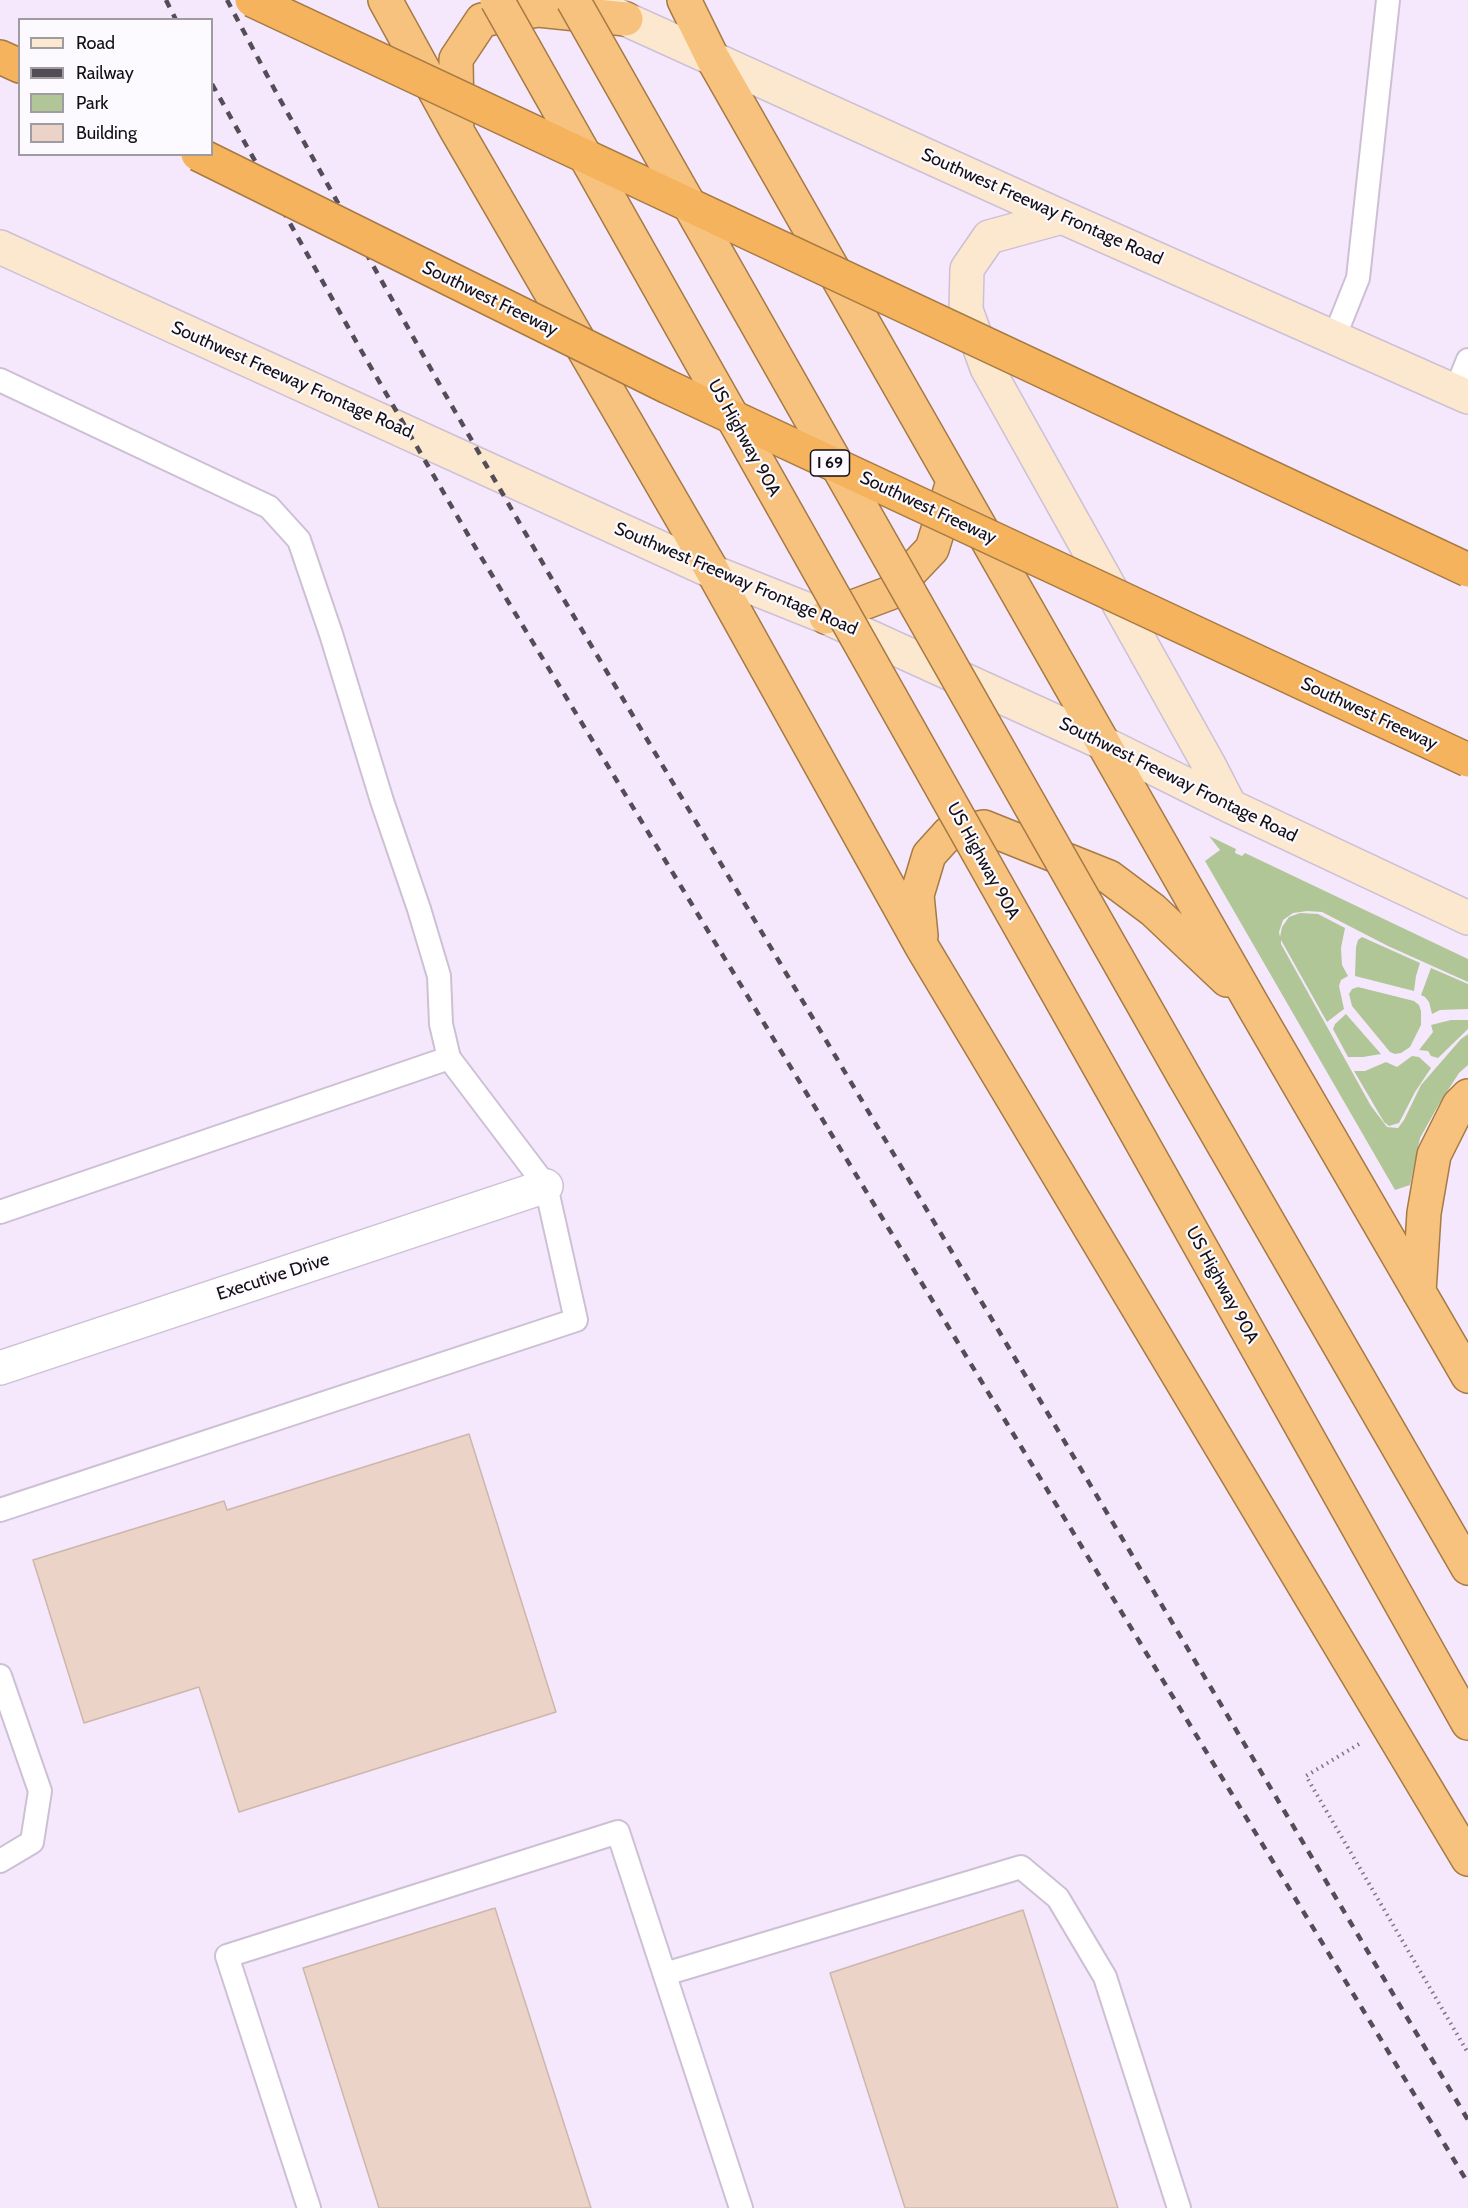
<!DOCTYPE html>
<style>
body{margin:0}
#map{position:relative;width:1468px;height:2208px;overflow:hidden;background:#f5e8fd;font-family:Cabin,sans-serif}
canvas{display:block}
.legend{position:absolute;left:18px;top:18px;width:195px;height:138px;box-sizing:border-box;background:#fcfafe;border:2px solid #9f9ca1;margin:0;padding:8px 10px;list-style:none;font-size:18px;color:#130f15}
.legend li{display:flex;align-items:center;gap:12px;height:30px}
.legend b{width:30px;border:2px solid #9f9ca1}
</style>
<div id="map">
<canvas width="1468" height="2208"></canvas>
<ul class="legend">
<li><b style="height:8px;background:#fce8ce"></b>Road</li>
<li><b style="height:8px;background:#534d57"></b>Railway</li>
<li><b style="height:16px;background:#b1c696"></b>Park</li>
<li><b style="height:16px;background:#ebd3c8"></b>Building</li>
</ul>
</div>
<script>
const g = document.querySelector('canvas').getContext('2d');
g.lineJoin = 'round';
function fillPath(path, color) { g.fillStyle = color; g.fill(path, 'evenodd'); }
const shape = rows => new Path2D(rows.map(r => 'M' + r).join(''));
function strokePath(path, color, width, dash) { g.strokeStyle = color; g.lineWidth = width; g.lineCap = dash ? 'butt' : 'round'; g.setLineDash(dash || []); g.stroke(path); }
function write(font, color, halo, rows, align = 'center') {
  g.font = font + ' Cabin,sans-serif'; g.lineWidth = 4.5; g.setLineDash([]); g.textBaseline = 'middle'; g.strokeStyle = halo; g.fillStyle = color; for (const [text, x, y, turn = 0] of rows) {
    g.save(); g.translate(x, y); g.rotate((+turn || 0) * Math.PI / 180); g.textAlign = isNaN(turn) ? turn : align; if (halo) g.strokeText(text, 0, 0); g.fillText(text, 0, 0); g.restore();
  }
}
fillPath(shape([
 [1209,836,1236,849,1235,853,1242,856,1245,853,1468,959,1468,982,1388,946,1322,912,1307,911,1293,913,1283,920,1279,932,1280,937,1282,927,1289,917,1300,913,1318,914,1345,928,1341,948,1342,965,1348,976,1341,980,1339,986,1344,1009,1327,1022,1281,940,1281,944,1371,1106,1387,1127,1398,1128,1404,1120,1421,1085,1461,1039,1468,1034,1468,1065,1459,1073,1439,1104,1420,1138,1410,1185,1395,1190,1205,861,1220,850],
 [1362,937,1420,963,1416,976,1414,991,1355,976,1356,947,1358,940],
 [1431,968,1468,984,1468,1009,1440,1010,1432,1014,1429,1002,1425,997,1421,995],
 [1358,987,1414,1001,1419,1005,1421,1011,1421,1025,1410,1047,1401,1053,1395,1054,1390,1052,1352,1006,1349,994,1352,989],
 [1346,1014,1381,1054,1363,1057,1348,1057,1333,1029,1335,1024],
 [1451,1020,1468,1020,1468,1029,1438,1058,1431,1056,1428,1051,1419,1050,1433,1032,1431,1025],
 [1412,1056,1419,1057,1431,1068,1415,1092,1399,1123,1389,1126,1384,1122,1354,1071,1365,1071,1386,1062,1397,1067]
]), '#b1c696');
const building = shape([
 [469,1434,556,1712,239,1812,199,1687,84,1723,33,1560,224,1501,227,1510,469,1434],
 [495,1908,591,2208,379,2208,303,1968,495,1908],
 [1023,1910,1118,2208,905,2208,830,1973,1023,1910]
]);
fillPath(building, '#ebd3c8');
strokePath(building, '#cdb6ab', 1.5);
const service = shape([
 [1334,338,1358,278,1388,0],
 [0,380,269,507,299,540,331,634,382,801,419,909,439,976,441,1024,449,1058],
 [1455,392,1468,360],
 [0,1212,449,1058,546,1186,576,1320,0,1510],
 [0,1676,40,1791,32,1842,0,1861],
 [665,1974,1021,1867,1058,1898,1105,1977,1179,2208],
 [309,2208,227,1956,618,1832,741,2208]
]);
const minor = shape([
 [0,1368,546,1186]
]);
const secondary = shape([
 [599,7,1062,217,1468,397],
 [1062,217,989,237,967,269,966,310,987,368,1209,765,1230,806],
 [0,247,713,572,826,617,1103,743,1230,806,1468,918]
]);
const trunk = shape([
 [385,0,457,131,713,572,922,947,1468,1859],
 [684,0,713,59,1252,1004,1468,1376],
 [457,123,456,59,482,20,538,10,626,19],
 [826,617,890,593,932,549,951,488],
 [921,936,917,895,929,855,948,834,984,827,1109,877,1153,910,1227,980],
 [1185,1078,1468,1568],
 [1127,1116,1468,1723],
 [1419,1292,1424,1213,1434,1155,1459,1105,1468,1096]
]);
const motorway = shape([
 [0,57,20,66]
]);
strokePath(service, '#cdc0d5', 26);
strokePath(minor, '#cdc0d5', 36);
strokePath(secondary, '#cdc0d5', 36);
strokePath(trunk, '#a67a44', 36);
strokePath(motorway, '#a67a44', 36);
strokePath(shape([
 [1359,1744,1306,1776,1468,2053]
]), '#7e7683', 4, [1.5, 4.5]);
strokePath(service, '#fff', 22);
strokePath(minor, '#fff', 33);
strokePath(secondary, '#fce8ce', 33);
strokePath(trunk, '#f7c27e', 33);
strokePath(motorway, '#f5b35d', 33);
strokePath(shape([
 [166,0,176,20],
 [227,0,277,94,445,394,560,593,1468,2120],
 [212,84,362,352,478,552,1468,2183]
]), '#534d57', 4.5, [8, 8]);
const trunkBridge = shape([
 [497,0,1127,1116],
 [573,0,1185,1078]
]);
const motorwayBridge = shape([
 [252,0,1468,570],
 [198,154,668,387,1468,760]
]);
strokePath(trunkBridge, '#a67a44', 36, []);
strokePath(motorwayBridge, '#a67a44', 36, []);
strokePath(trunkBridge, '#f7c27e', 33);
strokePath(motorwayBridge, '#f5b35d', 33);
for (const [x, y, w] of [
 [830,463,39]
]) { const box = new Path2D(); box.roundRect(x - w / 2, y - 13, w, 26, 4.5); g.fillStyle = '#fcfafe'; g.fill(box); strokePath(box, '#130f15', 1.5); }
write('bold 16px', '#130f15', null, [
 ["I 69",830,463]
]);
write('18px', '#130f15', '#fcfafe', [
 ["Southwest Freeway Frontage Road",1042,207,24],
 ["Southwest Freeway",490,299,26],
 ["Southwest Freeway Frontage Road",292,380,24],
 ["US Highway 90A",744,438,61],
 ["Southwest Freeway",928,508,25],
 ["Southwest Freeway Frontage Road",736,579,23],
 ["Southwest Freeway",1369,714,25],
 ["Southwest Freeway Frontage Road",1178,780,26],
 ["US Highway 90A",983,861,61],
 ["Executive Drive",273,1277,-18],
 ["US Highway 90A",1222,1285,61]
]);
</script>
